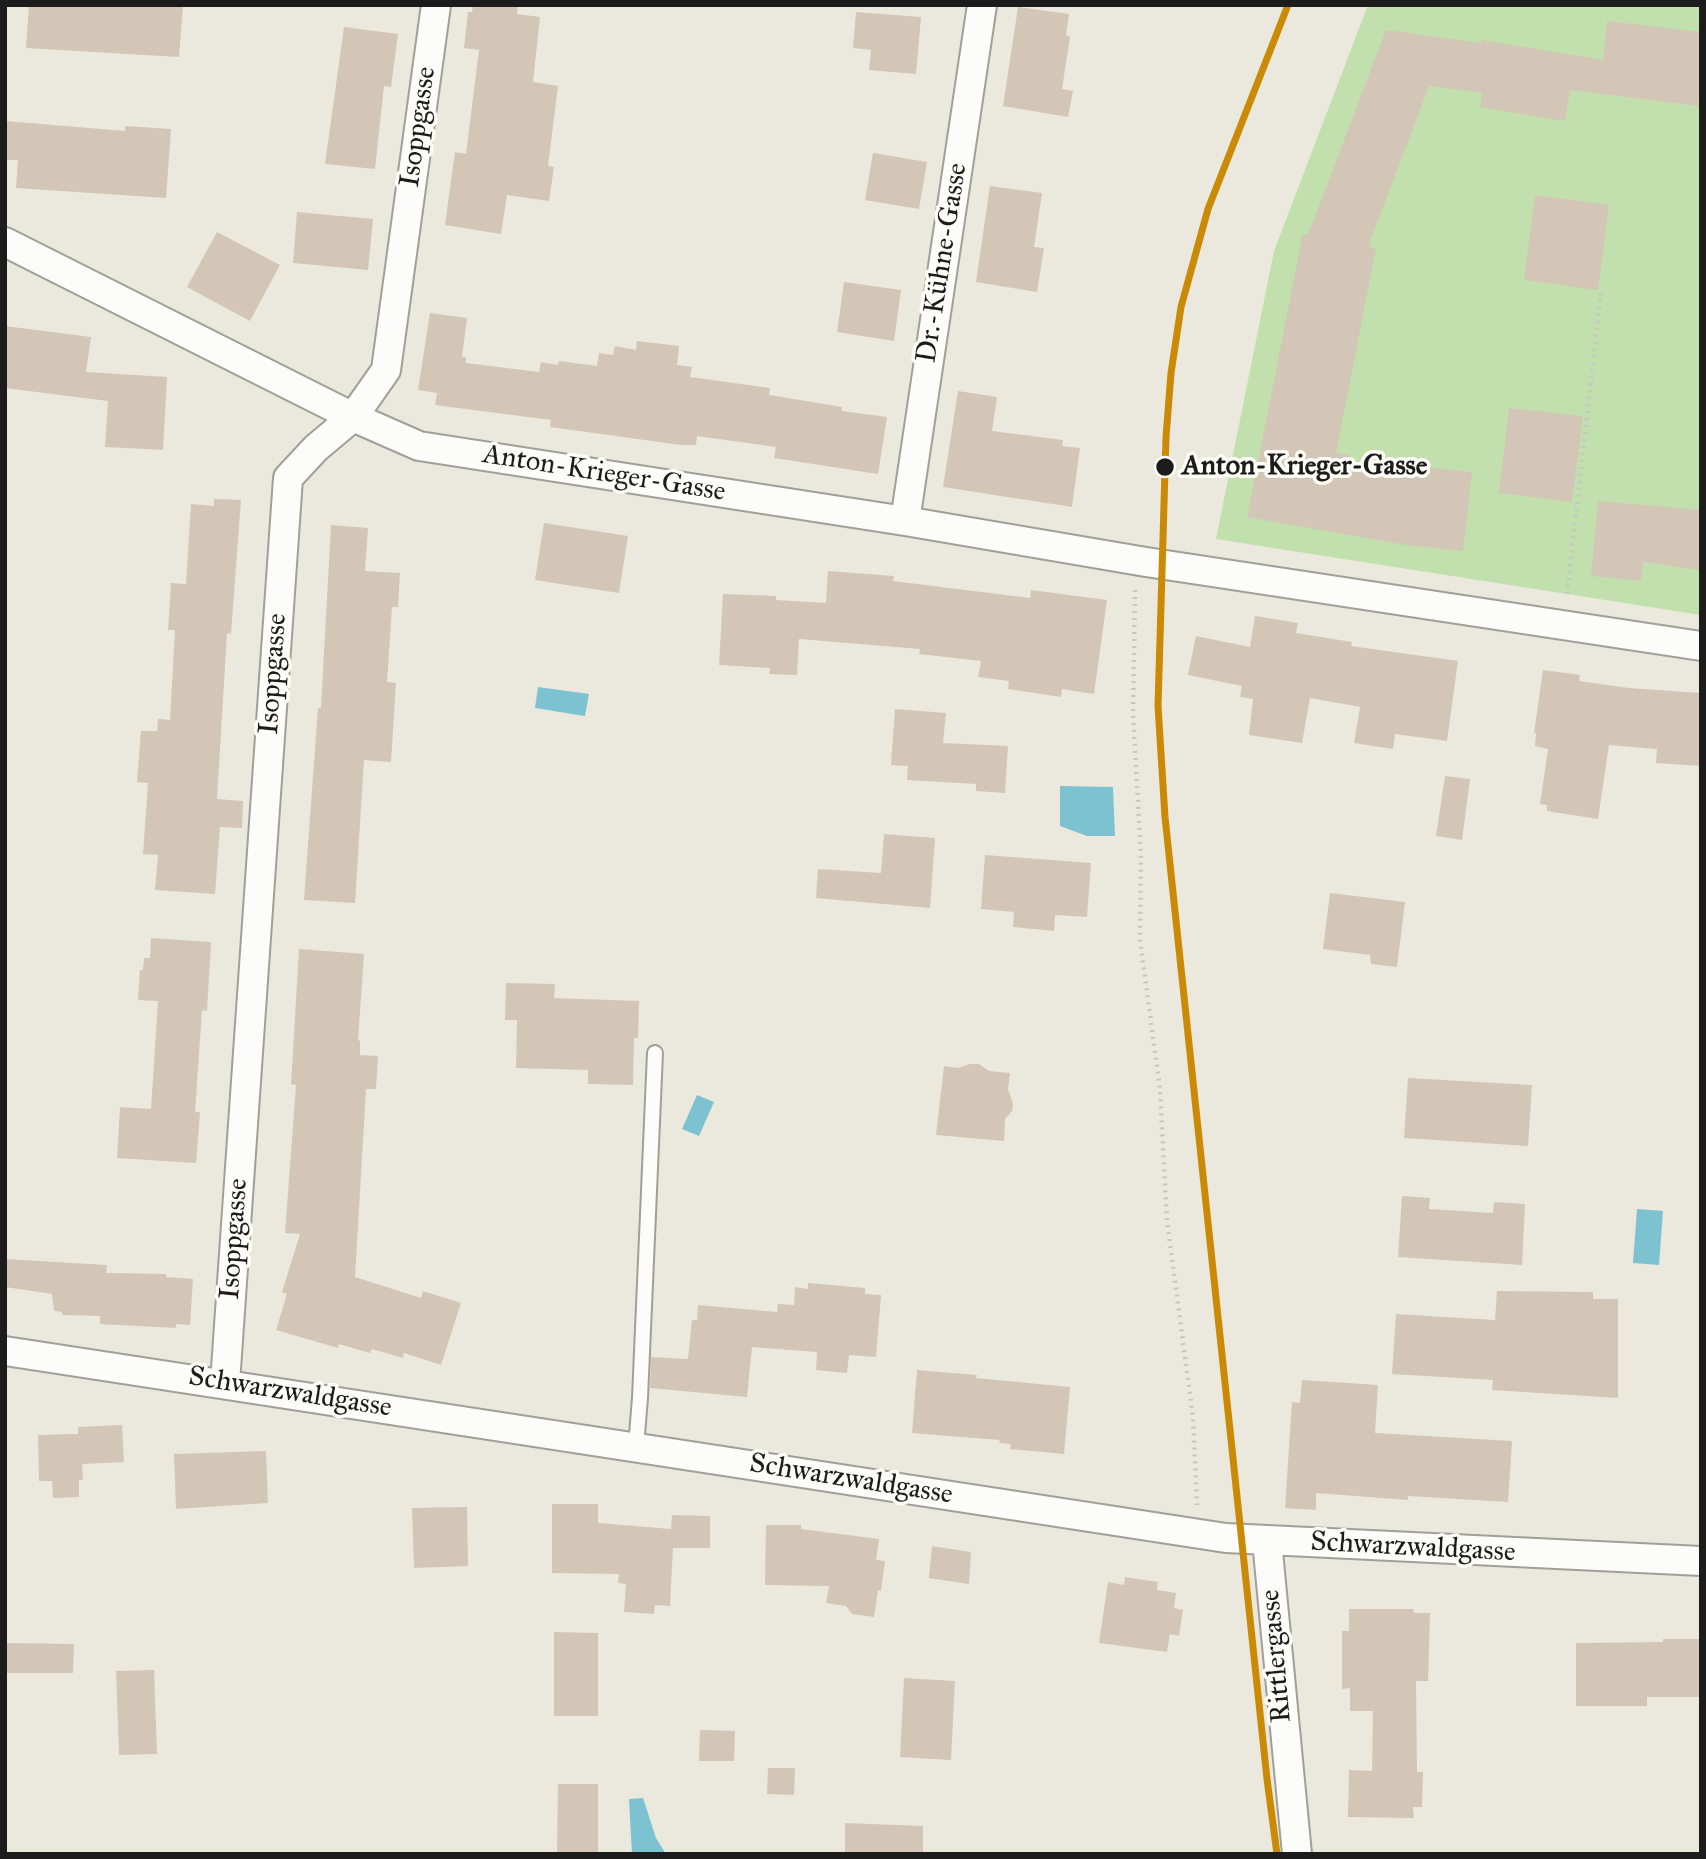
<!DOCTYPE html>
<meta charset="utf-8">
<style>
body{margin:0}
#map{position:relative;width:1706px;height:1859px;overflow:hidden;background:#ebe9dd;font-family:"IM FELL Great Primer",serif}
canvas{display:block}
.frame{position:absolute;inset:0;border:7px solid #1c1c1c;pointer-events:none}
</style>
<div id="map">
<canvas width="1706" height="1859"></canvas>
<div class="frame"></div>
</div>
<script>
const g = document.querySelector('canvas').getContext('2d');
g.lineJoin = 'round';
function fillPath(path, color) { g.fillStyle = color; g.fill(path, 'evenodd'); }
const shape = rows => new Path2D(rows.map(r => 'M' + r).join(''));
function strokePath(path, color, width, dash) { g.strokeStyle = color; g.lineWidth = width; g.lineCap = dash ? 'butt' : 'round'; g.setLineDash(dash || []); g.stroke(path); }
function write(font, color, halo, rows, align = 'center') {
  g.font = font + ' "IM FELL Great Primer",serif'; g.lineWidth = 7; g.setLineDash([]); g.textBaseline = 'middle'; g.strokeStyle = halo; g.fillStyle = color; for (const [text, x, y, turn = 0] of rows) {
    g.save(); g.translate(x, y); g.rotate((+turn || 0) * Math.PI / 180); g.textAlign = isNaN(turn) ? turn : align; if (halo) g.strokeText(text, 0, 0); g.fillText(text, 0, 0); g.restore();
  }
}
fillPath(shape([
 [1368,5,1701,5,1701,615,1216,539,1274,251]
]), '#c2dfae');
fillPath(shape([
 [538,687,589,694,585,716,535,708],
 [1060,786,1113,787,1115,836,1087,836,1060,826],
 [697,1095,714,1102,699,1136,682,1129],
 [1637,1209,1663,1211,1659,1265,1633,1263],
 [643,1798,656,1838,666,1854,632,1854,629,1799]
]), '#7cc2d1');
fillPath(shape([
 [29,5,183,5,179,57,26,48],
 [473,5,518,5,517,14,540,17,533,82,558,86,548,166,554,167,549,201,507,195,501,234,445,225,455,152,466,154,479,50,464,48,468,12,472,12],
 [1018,7,1069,14,1066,35,1070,37,1062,89,1073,91,1068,117,1003,106],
 [856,12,921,17,916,74,869,70,871,50,853,48],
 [1607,21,1701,32,1701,78,1698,106,1570,90,1565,121,1480,107,1482,93,1429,86,1368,247,1376,248,1336,453,1350,455,1349,461,1415,470,1416,466,1472,472,1463,551,1406,545,1247,517,1303,234,1308,235,1386,30,1481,43,1481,40,1603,60],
 [344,27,398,34,391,87,384,86,375,169,325,164],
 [5,121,125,131,125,126,171,129,166,198,16,188,18,160,5,160],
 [873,153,927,162,919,209,865,200],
 [990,186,1042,193,1034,247,1044,248,1037,292,976,282],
 [1535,195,1609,205,1598,290,1524,280],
 [297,212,373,219,368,270,293,263],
 [217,232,280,265,250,321,187,287],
 [844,282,901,290,894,341,837,332],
 [430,313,467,318,462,357,466,357,466,363,539,372,541,362,558,365,559,361,597,366,599,353,613,355,615,346,636,350,637,341,679,346,677,365,692,367,690,377,770,388,769,395,842,407,842,411,887,417,878,474,774,458,776,447,697,436,696,445,681,445,550,427,551,420,435,405,437,393,418,390],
 [5,326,91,337,86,372,167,377,163,450,105,447,108,401,5,388],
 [958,391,997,397,992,431,1063,440,1062,446,1080,448,1072,507,943,487],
 [1509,408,1583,416,1572,502,1499,493],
 [214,499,241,500,231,634,227,633,217,799,243,801,242,828,220,827,215,894,155,890,158,855,143,854,148,783,137,782,141,731,157,731,158,719,170,720,175,630,168,630,171,583,186,584,191,504,214,506],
 [1598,501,1701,510,1701,570,1643,562,1641,581,1591,576],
 [544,523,628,536,619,593,535,580],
 [331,525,368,528,365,571,400,573,398,607,392,607,387,682,396,683,391,762,364,760,355,903,304,900,318,708,321,708],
 [828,571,894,576,893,581,1030,598,1031,590,1107,600,1094,694,1062,689,1061,697,1008,689,1009,681,978,677,981,661,919,654,920,649,799,639,797,675,769,674,770,668,719,665,723,594,776,596,776,600,826,603],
 [1255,616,1298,623,1296,633,1352,642,1351,646,1458,661,1447,741,1395,734,1393,749,1354,743,1360,707,1310,698,1302,743,1249,735,1253,699,1240,697,1242,686,1188,675,1196,636,1250,647],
 [1543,670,1580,675,1579,681,1629,688,1701,693,1701,766,1656,763,1657,749,1609,745,1598,819,1547,811,1547,805,1540,804,1548,749,1535,746,1536,733,1534,733],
 [895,709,946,713,943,743,1008,746,1005,793,976,791,976,784,907,780,908,766,891,765],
 [1445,776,1470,779,1462,840,1436,836],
 [884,834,935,838,930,908,816,898,818,869,881,873],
 [985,855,1091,863,1087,917,1055,915,1054,931,1013,927,1014,912,981,909],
 [1330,893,1405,902,1397,967,1371,964,1370,955,1323,949],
 [151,938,211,942,207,1011,202,1010,195,1112,200,1112,196,1163,117,1158,120,1107,151,1109,158,1001,138,1000,140,970,143,970,144,958,150,958],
 [299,949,364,954,358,1040,360,1041,360,1055,378,1056,376,1089,366,1089,355,1277,421,1298,423,1291,461,1303,441,1365,404,1353,403,1358,372,1349,370,1353,339,1344,338,1348,276,1330,287,1294,282,1292,300,1234,285,1233,296,1085,291,1084],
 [506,983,555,984,554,998,639,1001,638,1038,634,1038,633,1085,588,1084,588,1070,516,1068,517,1020,505,1020],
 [970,1064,979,1064,989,1071,1010,1073,1008,1089,1013,1104,1012,1111,1005,1119,1004,1141,936,1135,944,1066,958,1068],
 [1408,1078,1532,1085,1528,1146,1404,1138],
 [1402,1196,1430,1198,1429,1209,1493,1213,1494,1202,1525,1204,1522,1265,1398,1257],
 [5,1259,107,1265,106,1273,166,1274,166,1277,193,1279,190,1325,176,1324,176,1328,100,1324,100,1316,62,1315,62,1312,54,1311,52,1294,5,1287],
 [808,1283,865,1288,865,1294,881,1295,876,1357,849,1355,847,1373,816,1370,817,1352,752,1347,747,1397,650,1388,651,1357,688,1359,692,1320,697,1320,698,1305,777,1312,778,1304,794,1305,795,1287,808,1289],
 [1497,1291,1593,1292,1593,1299,1618,1299,1618,1398,1492,1390,1493,1380,1392,1374,1396,1314,1495,1320],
 [917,1370,977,1375,976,1378,1070,1387,1064,1454,1010,1449,1011,1444,999,1443,1000,1440,912,1433],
 [1302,1380,1378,1385,1375,1433,1512,1441,1508,1502,1408,1496,1408,1500,1316,1493,1316,1510,1285,1508,1292,1402,1300,1403],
 [122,1425,124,1462,82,1464,83,1480,79,1480,79,1497,53,1498,52,1481,39,1481,38,1435,78,1434,78,1427],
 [266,1451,268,1503,176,1509,174,1454],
 [552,1504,598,1504,598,1523,671,1529,672,1515,710,1516,710,1548,673,1548,670,1606,655,1605,654,1614,624,1612,626,1584,618,1583,619,1574,552,1573],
 [467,1507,468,1566,414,1568,412,1508],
 [766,1525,801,1525,801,1529,879,1539,876,1560,885,1561,881,1591,878,1590,874,1617,852,1614,846,1606,826,1603,829,1586,765,1585],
 [932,1546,971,1552,969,1584,929,1578],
 [1125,1577,1158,1582,1157,1590,1176,1593,1174,1608,1183,1610,1179,1636,1170,1634,1167,1652,1099,1643,1108,1582,1124,1585],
 [1349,1609,1413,1609,1414,1613,1430,1613,1428,1681,1416,1681,1417,1772,1423,1772,1422,1807,1413,1807,1414,1818,1348,1817,1349,1770,1372,1771,1373,1711,1350,1711,1350,1688,1342,1689,1342,1631,1349,1631],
 [554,1632,598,1633,598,1716,554,1716],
 [1663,1639,1701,1639,1701,1697,1647,1697,1647,1706,1576,1706,1576,1643,1663,1642],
 [5,1643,74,1644,73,1673,5,1673],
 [154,1670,157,1754,119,1755,116,1671],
 [904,1678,955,1681,951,1760,900,1757],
 [700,1730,735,1731,734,1761,699,1761],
 [768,1768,795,1768,794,1795,767,1794],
 [558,1784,598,1784,598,1854,557,1854],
 [845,1823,923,1826,923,1854,845,1854]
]), '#d3c6b6');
const lane = shape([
 [636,1447,640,1398,655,1053]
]);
const street = shape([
 [5,242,353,417,419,446,905,521,1146,562,1701,646],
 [905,521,982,5],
 [5,1351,1226,1538,1701,1561],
 [225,1383,288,478,316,448,353,417,386,370,436,5],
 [1267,1541,1297,1854]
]);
strokePath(lane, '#a19f98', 18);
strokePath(street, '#a19f98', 32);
strokePath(shape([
 [1135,590,1133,713,1141,857,1140,940,1160,1089,1167,1221,1193,1417,1197,1505],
 [1567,594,1601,292]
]), '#c7c6c4', 4.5, [2, 5]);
strokePath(lane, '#fcfcfa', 14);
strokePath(street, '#fcfcfa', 28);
strokePath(shape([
 [1277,1854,1267,1779,1165,817,1158,706,1166,437,1171,373,1181,307,1208,209,1288,5]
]), '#cb8a06', 7);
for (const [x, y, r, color] of [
 [1165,467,10,"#1c1c1c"]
]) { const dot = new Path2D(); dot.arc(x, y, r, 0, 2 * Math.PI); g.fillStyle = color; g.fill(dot); strokePath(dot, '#fdfcf7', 2.5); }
write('28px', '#1c1c1c', '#fdfcf7', [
 ["Isoppgasse",419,127,-82],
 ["Dr.-Kühne-Gasse",943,263,-81],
 ["Anton-Krieger-Gasse",604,474,9],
 ["Isoppgasse",274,674,-86],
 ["Isoppgasse",235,1239,-86],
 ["Schwarzwaldgasse",290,1393,9],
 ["Schwarzwaldgasse",851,1480,9],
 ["Schwarzwaldgasse",1413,1548,3],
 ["Rittlergasse",1277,1656,-95]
]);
write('bold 28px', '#1c1c1c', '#fdfcf7', [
 ["Anton-Krieger-Gasse",1182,467]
], 'left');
</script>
